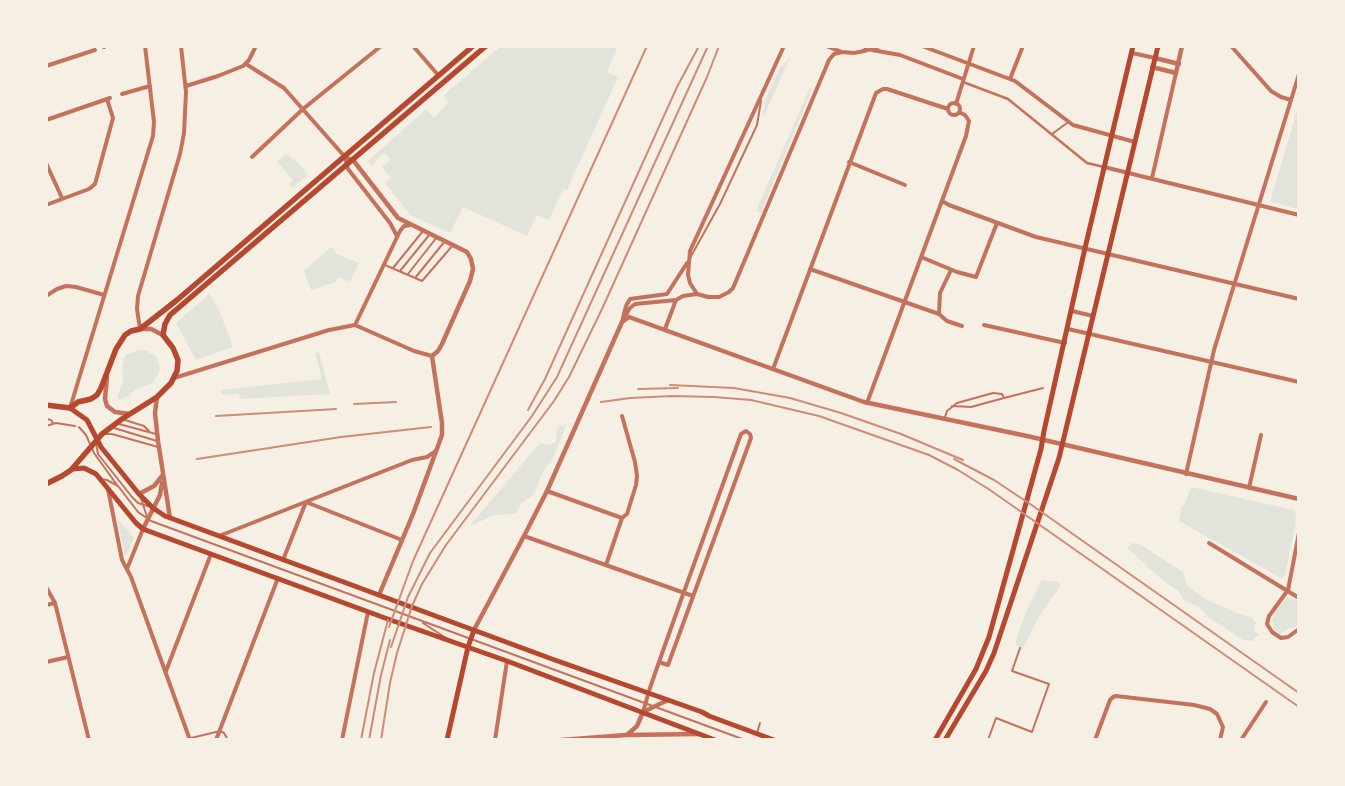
<!DOCTYPE html>
<style>
body{margin:0}
#map{position:relative;width:1345px;height:786px;overflow:hidden;background:#f6efe4;font-family:Commissioner,sans-serif}
canvas{display:block}
.frame{position:absolute;inset:0;border:48px solid #f6efe4;pointer-events:none}
</style>
<div id="map">
<canvas width="1345" height="786"></canvas>
<div class="frame"></div>
</div>
<script>
const g = document.querySelector('canvas').getContext('2d');
g.lineJoin = 'round';
function fillPath(path, color) { g.fillStyle = color; g.fill(path, 'evenodd'); }
const shape = rows => new Path2D(rows.map(r => 'M' + r).join(''));
function strokePath(path, color, width, dash) { g.strokeStyle = color; g.lineWidth = width; g.lineCap = dash ? 'butt' : 'round'; g.setLineDash(dash || []); g.stroke(path); }
fillPath(shape([
 [501,46,618,46,607,72,618,77,567,190,563,189,549,220,537,215,527,236,463,207,450,233,410,215,385,183,391,178,382,167,391,159,385,153,373,163,374,165,372,166,368,161,426,109,434,118,448,103,444,95],
 [791,56,763,118,765,100,779,70],
 [810,88,812,89,761,213,756,211],
 [1299,104,1299,209,1270,202],
 [286,154,294,160,295,159,308,175,292,188,289,184,293,180,277,162],
 [331,247,337,254,359,263,350,282,339,277,336,282,311,290,304,271],
 [209,294,219,310,233,347,196,360,176,323],
 [139,350,145,350,156,356,160,367,159,373,152,383,136,389,132,392,130,395,120,400,117,398,123,380,122,367,124,357,127,354],
 [319,352,330,394,240,399,239,394,221,395,221,390,322,379,315,353],
 [567,424,551,463,546,466,533,495,522,503,516,513,491,516,473,525,471,524,540,443,549,445,554,443,556,440,557,429,560,426],
 [1191,487,1294,510,1296,516,1295,525,1285,576,1281,578,1179,521,1181,508,1185,504],
 [117,518,134,538,126,556,125,556],
 [1132,543,1141,545,1183,572,1187,585,1205,599,1237,613,1251,617,1256,622,1254,631,1259,634,1253,641,1243,640,1208,617,1199,607,1184,600,1179,592,1160,578,1127,548],
 [1042,580,1058,582,1061,585,1038,618,1022,650,1015,643,1027,610],
 [1287,598,1295,599,1299,601,1299,626,1287,629,1281,634,1276,631,1273,627,1274,622,1272,621,1274,612]
]), '#e2e4dc');
strokePath(shape([
 [1052,134,1067,123],
 [690,258,720,204,757,125,761,101],
 [385,265,422,281,453,245],
 [393,268,423,231],
 [400,271,430,234],
 [408,274,437,237],
 [415,278,445,241],
 [952,406,971,407,1004,398],
 [945,417,947,411,957,403,993,393,1002,394,1004,398,1043,388],
 [46,419,51,420,53,423],
 [125,420,144,426,149,431],
 [119,424,156,434],
 [46,426,56,423,75,426],
 [79,427,86,435,94,453,117,485],
 [114,428,157,441],
 [104,434,112,434,158,447],
 [96,443,98,454,132,497,138,503,151,507],
 [101,479,107,480,118,486,138,512,151,521,745,740],
 [141,498,147,517],
 [423,623,446,638],
 [757,733,760,723],
 [191,738,220,731,224,733,228,740],
 [988,740,996,718,1032,732,1049,684,1012,671,1020,648]
]), '#c5725c', 2);
strokePath(shape([
 [963,82,1008,99,1087,163,1104,167]
]), '#c5725c', 2.5);
strokePath(shape([
 [413,46,439,76],
 [826,46,842,52,854,53,864,51,868,46],
 [922,46,1015,81,1073,125,1135,142],
 [1231,46,1271,91,1281,97,1291,100],
 [104,47,106,46],
 [872,50,900,55,963,79],
 [864,51,880,46],
 [1132,53,1155,58],
 [246,64,284,88,345,157,353,160],
 [46,66,95,50],
 [1010,79,1023,46],
 [186,86,218,76,243,66,249,60,256,46],
 [122,94,150,86],
 '948 109a6 6 0 1 1 12 0a6 6 0 1 1-12 0Z',
 [956,104,974,46],
 [46,120,110,98],
 [252,157,303,109,381,46],
 [345,157,348,169,390,223,397,236],
 [849,162,905,185],
 [46,163,62,198],
 [1104,167,1299,215],
 [1152,178,1176,73],
 [942,201,949,205,1036,237,1299,299],
 [46,205,89,189,95,184,113,118,107,99],
 [921,257,957,272,976,277,997,223],
 [810,269,939,314,947,321,962,326],
 [697,294,690,283,688,275,690,251,784,46],
 [46,296,57,289,66,286,76,287,104,295],
 [1072,311,1093,316],
 [939,314,940,293,951,270],
 [624,318,630,308,635,304,676,300],
 [622,322,626,306,630,299,667,294,687,263],
 [355,325,400,231,404,226,411,225],
 [355,325,414,351,432,356],
 [984,325,1065,343],
 [140,329,137,309,138,296,180,154,184,133,186,92,181,46],
 [665,329,676,300,683,296,697,294,708,297,719,297,729,292,733,288,829,60,834,54,842,52],
 [1068,329,1299,382],
 [773,369,876,93,883,89,887,89,948,109],
 [174,378,329,330,355,325],
 [867,403,966,136,969,121,965,115,959,112],
 [70,408,153,136,154,122,145,46],
 [1186,474,1214,350,1299,74],
 [1249,488,1261,435],
 [108,489,122,560,131,577,190,740],
 [547,491,622,518],
 [1299,533,1288,590,1269,616,1267,624,1272,632,1281,638,1288,637,1299,629],
 [219,536,412,460,427,457,436,451],
 [524,536,693,596],
 [1209,543,1299,598],
 [283,560,306,502,402,540],
 [606,565,622,518,627,514,636,485,637,476,635,462,622,416],
 [127,569,143,529],
 [46,587,55,603,89,740],
 [46,605,55,603],
 [46,662,68,657],
 [166,671,211,554],
 [643,712,650,688,659,662,681,600,685,589,741,434,746,431,750,434,751,438,668,665,659,662],
 [216,740,278,578],
 [342,740,368,612],
 [495,740,507,661],
 [1095,740,1110,700,1113,697,1116,696,1194,705,1210,709,1217,714,1223,727,1220,740],
 [1241,740,1266,702]
]), '#c5725c', 4);
strokePath(shape([
 [1155,58,1179,64],
 [1152,67,1176,73,1182,46],
 [353,160,398,218,467,252,471,259,473,269,470,281,442,344,438,351,432,356,442,423,442,435,413,514,379,595],
 [140,329,151,329,163,335],
 [107,377,105,399,107,406,115,412,130,414],
 [157,397,155,413,158,441,170,518],
 [139,494,154,486,162,476],
 [143,529,160,495,162,483],
 [474,630,524,536,547,491,622,322,629,317,864,402,1027,436,1299,499],
 [628,734,637,726,643,712,668,700],
 [561,740,626,735,699,734]
]), '#c5725c', 4.5);
strokePath(shape([
 [70,408,87,420,101,447,139,494,153,508,165,516,552,659,702,712,709,716,774,740],
 [72,469,84,468,96,474,136,523,143,529,151,532,385,618,507,661,715,740],
 [447,740,468,647,474,630],
 [935,740,976,669,989,637,1041,449,1044,431,1085,248,1133,46],
 [945,740,986,671,994,653,1059,458,1158,46]
]), '#b5482f', 5);
strokePath(shape([
 [46,405,70,408,78,402,91,399,97,395,101,388,116,349,125,335,131,331,140,329,177,300,473,46],
 [46,484,62,476,71,470,102,434,122,419,157,397,171,383,177,371,178,360,173,348,163,335,165,324,170,315,486,46]
]), '#b5482f', 5.5);
strokePath(shape([
 [670,385,734,388,790,398,841,413,901,434,963,460],
 [638,389,678,388],
 [601,402,630,398,672,396,714,397,751,400,819,416,929,455,958,470,990,490,1299,707],
 [354,404,396,402],
 [528,410,545,379,677,87,699,46],
 [216,416,336,409],
 [197,459,341,437,431,427],
 [954,459,994,480,1033,506,1299,693],
 [389,627,413,561,647,46],
 [391,647,408,597,430,553,532,416,557,377,708,46],
 [361,740,374,673,388,620],
 [369,740,381,675,390,640],
 [381,740,390,683,397,653,412,606,422,584,446,545,554,401,569,377,602,309,707,77,719,46]
]), '#cf8b77', 2);
</script>
